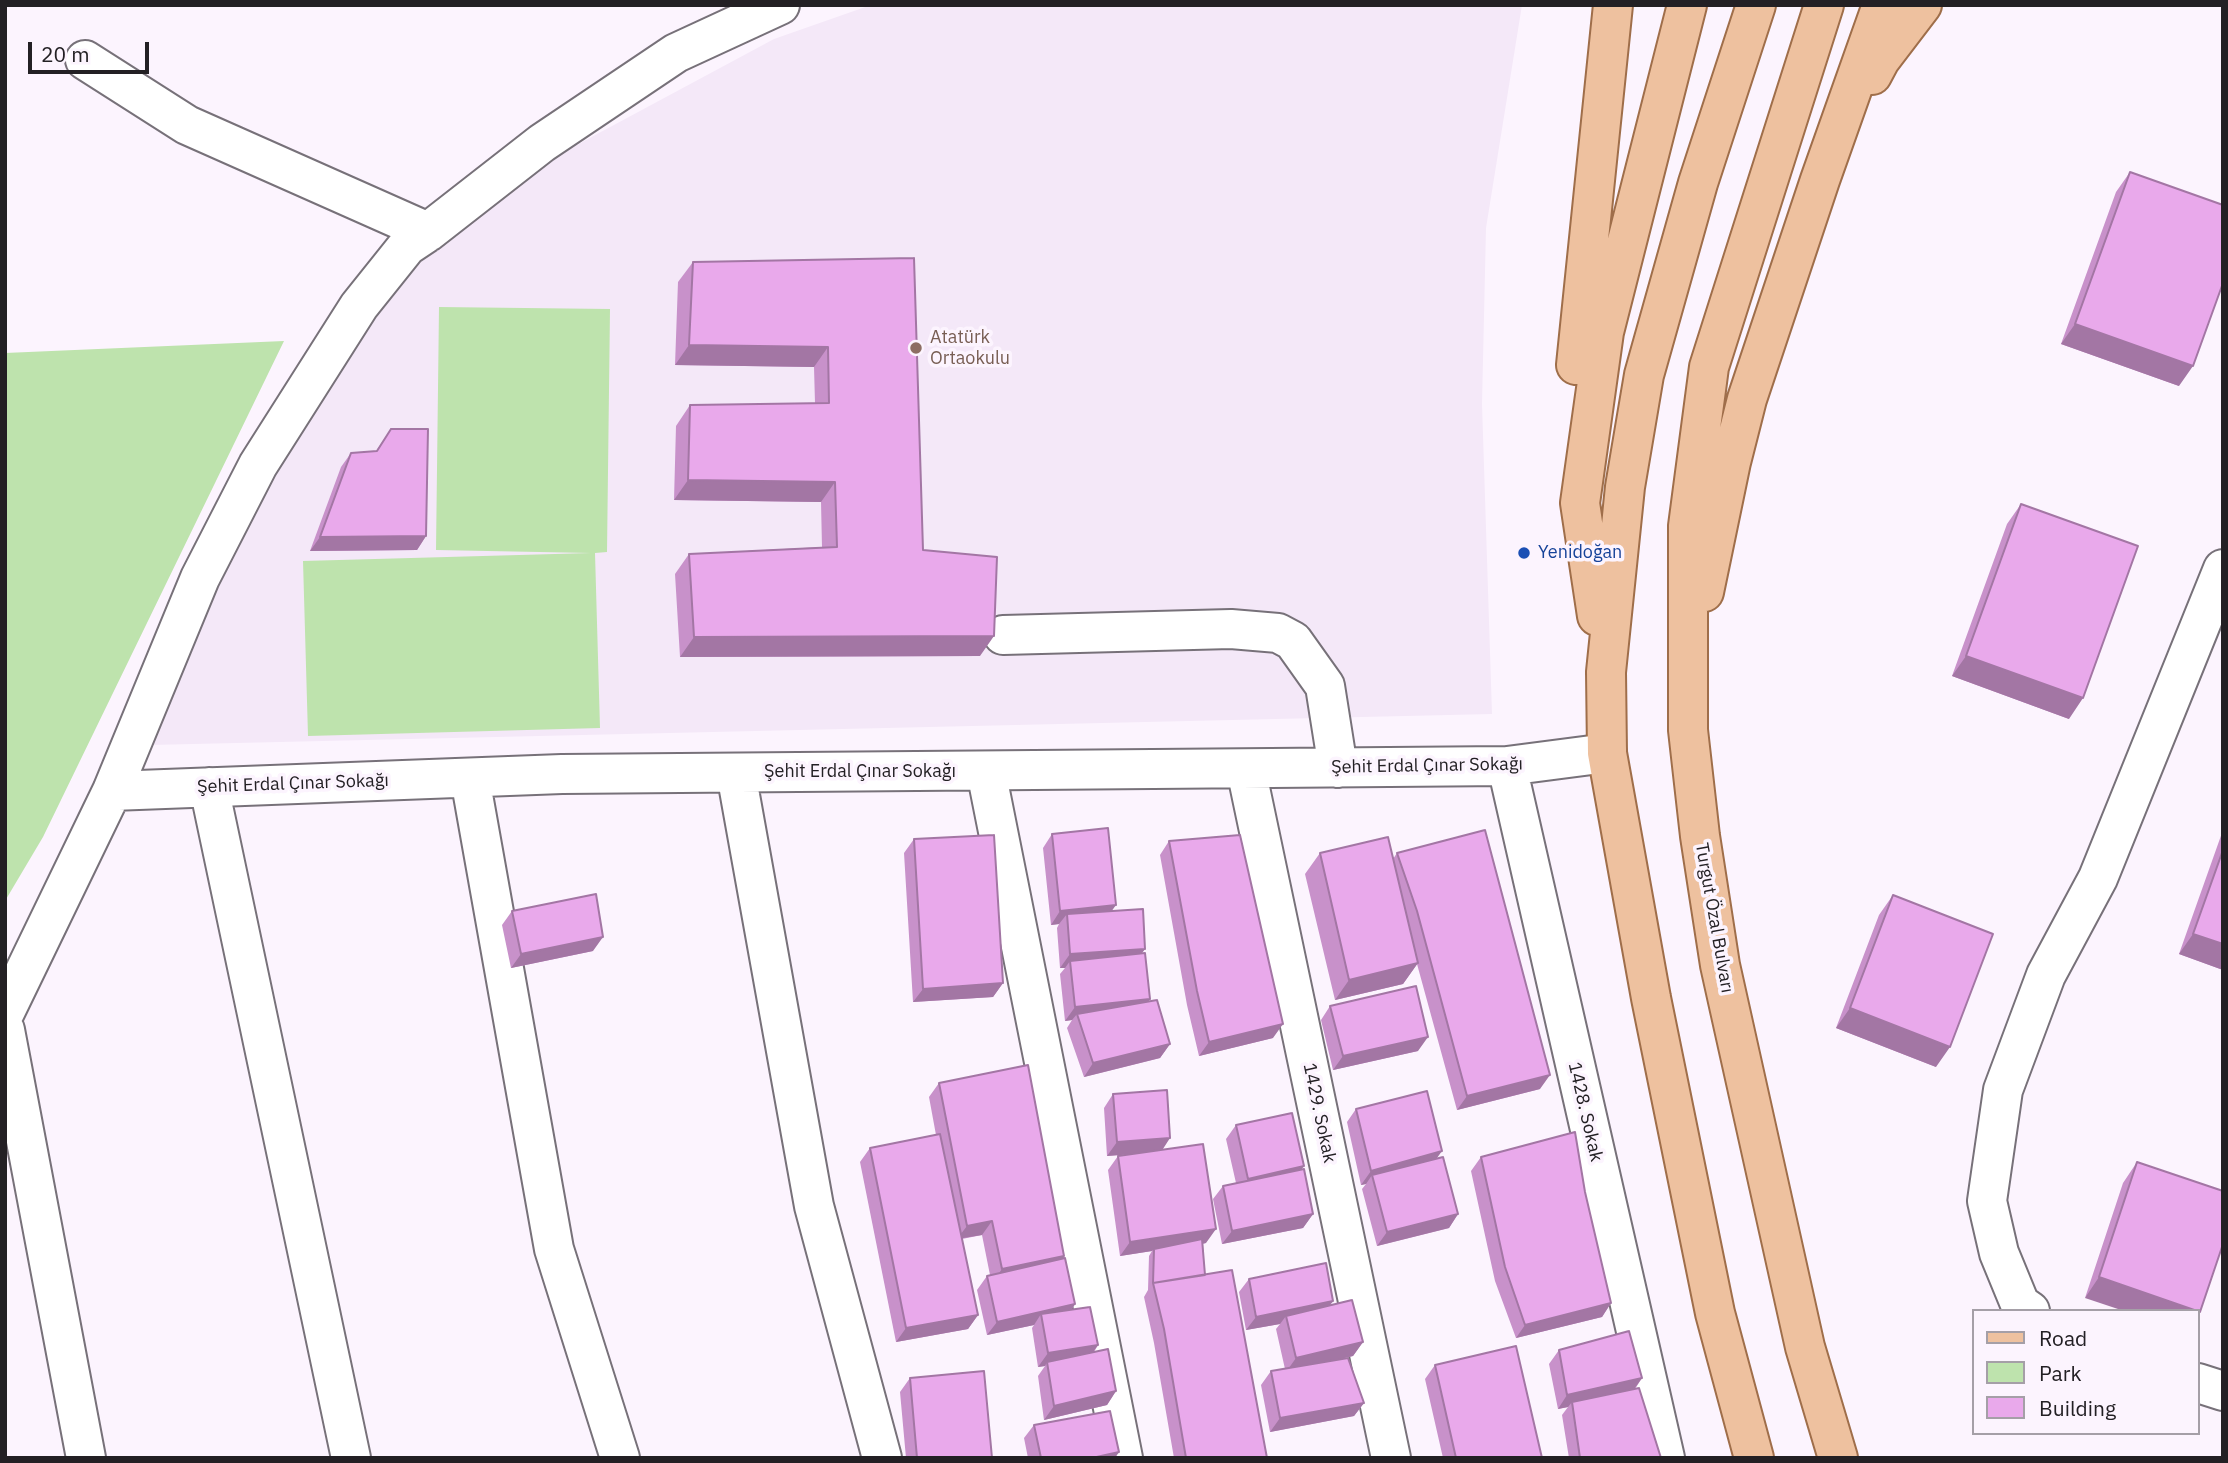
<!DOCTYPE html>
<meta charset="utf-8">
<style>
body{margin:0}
#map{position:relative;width:2228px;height:1463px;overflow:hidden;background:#fcf4fe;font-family:"IBM Plex Sans",sans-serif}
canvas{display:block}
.frame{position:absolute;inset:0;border:7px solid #232024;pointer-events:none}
.legend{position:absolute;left:1972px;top:1309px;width:228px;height:126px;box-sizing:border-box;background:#fcf4fe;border:2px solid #a59fa7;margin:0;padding:9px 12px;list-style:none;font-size:21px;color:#232024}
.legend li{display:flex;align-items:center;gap:14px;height:35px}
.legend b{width:35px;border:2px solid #a59fa7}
.scale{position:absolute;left:28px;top:42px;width:121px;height:32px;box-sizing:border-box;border:4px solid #232024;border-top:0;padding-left:9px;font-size:21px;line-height:24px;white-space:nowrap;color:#232024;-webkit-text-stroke:5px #fcf4fe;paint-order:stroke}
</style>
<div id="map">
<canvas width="2228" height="1463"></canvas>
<div class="frame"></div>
<ul class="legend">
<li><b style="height:9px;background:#eec19f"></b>Road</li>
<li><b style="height:19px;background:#bee3ad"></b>Park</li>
<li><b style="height:19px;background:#e9a9eb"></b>Building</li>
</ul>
<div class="scale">20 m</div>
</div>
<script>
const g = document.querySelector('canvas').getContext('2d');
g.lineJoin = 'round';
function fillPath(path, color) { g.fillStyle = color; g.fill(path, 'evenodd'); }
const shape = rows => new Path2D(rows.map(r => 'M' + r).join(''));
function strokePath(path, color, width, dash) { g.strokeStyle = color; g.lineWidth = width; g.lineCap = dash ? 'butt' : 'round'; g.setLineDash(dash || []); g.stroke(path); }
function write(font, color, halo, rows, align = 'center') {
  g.font = font + ' "IBM Plex Sans",sans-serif'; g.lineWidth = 7; g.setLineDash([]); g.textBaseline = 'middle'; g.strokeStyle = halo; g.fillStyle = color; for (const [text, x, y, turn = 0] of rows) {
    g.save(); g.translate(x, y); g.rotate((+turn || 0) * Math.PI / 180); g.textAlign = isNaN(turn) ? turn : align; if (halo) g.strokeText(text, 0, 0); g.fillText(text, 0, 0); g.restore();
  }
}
fillPath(shape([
 [871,5,1522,5,1486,228,1482,404,1492,714,150,745,231,528,385,292,532,169,774,39]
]), '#f4e8f8');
fillPath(shape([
 [439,307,610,309,607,552,595,553,600,728,308,736,303,561,591,553,436,550],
 [284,341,43,837,5,901,5,353]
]), '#bee3ad');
const minor = shape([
 [85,60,187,125,428,232],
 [1003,635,1231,629,1278,633,1293,641,1325,686,1338,768],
 [1507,766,1665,1458],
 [1246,769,1391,1458],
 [986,771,1123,1458],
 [736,773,814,1206,882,1458],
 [470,778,554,1249,620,1458],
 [209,787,351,1458],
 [112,791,562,774,1507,766,1607,753],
 [5,1012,112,791,200,578,258,465,359,306,407,246,428,232,542,143,676,53,780,5],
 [5,1030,86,1458],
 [2030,1311,2020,1304,1999,1253,1987,1201,2003,1090,2046,975,2098,878,2223,569],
 [2198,1383,2223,1391]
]);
const major = shape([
 [1824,5,1709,367,1688,526,1688,730,1700,836,1720,965,1805,1347,1838,1458],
 [1872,75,1880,60,1922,5],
 [1576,365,1613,5],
 [1704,592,1731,462,1747,399,1820,180,1882,5],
 [1597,616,1580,503,1604,332,1687,5],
 [1754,1458,1715,1313,1651,998,1607,753,1606,672,1625,487,1644,375,1698,183,1756,5]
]);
strokePath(minor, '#777179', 42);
strokePath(major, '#9f6e4a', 42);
strokePath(minor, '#fff', 38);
strokePath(major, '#eec19f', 38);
fillPath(shape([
 [2130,172,2179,386,2061,344,2116,192],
 [914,258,923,550,980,656,680,657,675,574,689,554,822,547,821,502,674,500,676,426,690,405,815,403,814,367,675,365,678,282,693,262],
 [391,429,426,536,417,550,310,551,341,467,351,453,376,451],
 [2021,504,2069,719,1952,676,2007,524],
 [2223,830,2223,970,2179,954],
 [1052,834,1112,911,1145,949,1142,953,1150,999,1148,1002,1170,1044,1160,1058,1084,1077,1067,1028,1072,1020,1065,1021,1060,974,1065,968,1060,968,1057,928,1059,924,1051,925,1043,848],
 [914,839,1003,983,993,997,913,1002,904,853],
 [1169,841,1273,1038,1199,1056,1187,1005,1160,855],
 [1320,853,1393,859,1397,853,1540,1089,1457,1110,1417,964,1403,984,1335,1000,1305,874],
 [1893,895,1936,1067,1836,1028,1879,915],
 [512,911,593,951,511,968,502,925],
 [1330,1006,1418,1051,1333,1070,1321,1020],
 [939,1083,1064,1256,1062,1259,1075,1304,1071,1310,1098,1345,1094,1352,1116,1391,1107,1405,1044,1420,1038,1376,1045,1366,1038,1367,1032,1328,1034,1325,987,1335,977,1290,987,1276,990,1275,982,1235,962,1239,978,1315,968,1329,896,1342,860,1162,870,1148,936,1135,929,1097],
 [1113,1094,1162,1150,1206,1243,1203,1244,1205,1275,1267,1458,1174,1458,1154,1343,1144,1297,1148,1290,1149,1256,1152,1251,1120,1256,1108,1170,1118,1156,1141,1153,1107,1156,1104,1108],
 [1356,1109,1436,1159,1458,1214,1449,1228,1377,1246,1362,1189,1366,1184,1361,1185,1347,1122],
 [1236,1125,1301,1170,1313,1214,1303,1228,1222,1244,1213,1199,1223,1186,1236,1183,1226,1139],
 [1481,1157,1585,1192,1611,1303,1602,1317,1516,1338,1495,1281,1471,1171],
 [2137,1162,2223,1191,2085,1298,2123,1183],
 [1249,1279,1333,1301,1330,1305,1363,1342,1353,1356,1329,1361,1364,1403,1354,1416,1270,1432,1261,1385,1271,1371,1285,1369,1276,1329,1280,1324,1246,1330,1239,1292],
 [1559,1350,1642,1378,1635,1389,1661,1458,1569,1458,1562,1415,1568,1407,1558,1409,1549,1364],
 [1435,1365,1542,1458,1443,1458,1425,1379],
 [910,1378,992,1458,906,1458,900,1392],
 [1034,1425,1115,1458,1028,1458,1024,1438]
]), '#c891ca');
fillPath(shape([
 [2075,324,2193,366,2179,386,2061,344],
 [689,345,828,347,814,367,675,365],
 [688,480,835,482,821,502,674,500],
 [426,536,417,550,310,551,320,537],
 [994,636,980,656,680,657,694,637],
 [1966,656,2083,698,2069,719,1952,676],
 [1116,905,1106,919,1067,914,1059,924,1051,925,1060,911],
 [2193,934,2223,944,2223,970,2179,954],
 [603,937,593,951,511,968,521,954],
 [1145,949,1135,962,1070,961,1065,968,1060,968,1070,954],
 [1418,963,1403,984,1335,1000,1349,980],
 [1003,983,993,997,913,1002,923,989],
 [1150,999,1140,1013,1077,1014,1072,1020,1065,1021,1075,1007],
 [1850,1008,1950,1047,1936,1067,1836,1028],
 [1283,1024,1273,1038,1199,1056,1209,1042],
 [1428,1037,1418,1051,1333,1070,1343,1056],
 [1170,1044,1160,1058,1084,1077,1093,1063],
 [1550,1075,1540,1089,1457,1110,1467,1096],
 [1170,1138,1161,1152,1107,1156,1117,1142],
 [1442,1151,1432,1165,1372,1175,1366,1184,1361,1185,1371,1171],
 [1304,1166,1294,1180,1238,1192,1248,1179],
 [1313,1214,1303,1228,1222,1244,1232,1231],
 [1458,1214,1449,1228,1377,1246,1387,1232],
 [992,1221,982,1235,957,1239,967,1226],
 [1216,1229,1206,1243,1154,1251,1154,1249,1152,1251,1120,1256,1130,1242],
 [1064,1256,1055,1270,992,1283,1002,1269],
 [2099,1277,2198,1311,2124,1311,2085,1298],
 [1333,1301,1323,1315,1286,1316,1280,1324,1246,1330,1256,1317],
 [1611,1303,1602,1317,1516,1338,1525,1325],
 [1075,1304,1066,1318,1041,1314,1034,1325,987,1335,997,1322],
 [978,1315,968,1329,896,1342,906,1328],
 [1363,1342,1353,1356,1286,1372,1296,1358],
 [1098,1345,1088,1359,1047,1362,1045,1366,1038,1367,1048,1353],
 [1642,1378,1632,1392,1572,1402,1568,1407,1558,1409,1567,1395],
 [1116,1391,1107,1405,1044,1420,1054,1406],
 [1364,1403,1354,1416,1270,1432,1280,1418],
 [1119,1452,1115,1458,1092,1458]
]), '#a376a4');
const building = shape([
 [2130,172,2223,205,2223,283,2193,366,2075,324,2130,172],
 [914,258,923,550,997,557,994,636,694,637,689,554,837,547,835,482,688,480,690,405,829,403,828,347,689,345,693,262,914,258],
 [391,429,428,429,426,536,320,537,351,453,377,451,391,429],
 [2021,504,2138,546,2083,698,1966,656,2021,504],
 [1108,828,1116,905,1060,911,1052,834,1108,828],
 [1485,830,1550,1075,1467,1096,1417,911,1397,853,1485,830],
 [994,835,1003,983,923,989,914,839,994,835],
 [1240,835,1283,1024,1209,1042,1197,991,1169,841,1240,835],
 [1388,837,1418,963,1349,980,1320,853,1388,837],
 [2223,850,2223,944,2193,934,2223,850],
 [596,894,603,937,521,954,512,911,596,894],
 [1893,895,1993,934,1950,1047,1850,1008,1893,895],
 [1143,909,1145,949,1070,954,1067,914,1143,909],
 [1145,953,1150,999,1075,1007,1070,961,1145,953],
 [1416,986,1428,1037,1343,1056,1330,1006,1416,986],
 [1157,1000,1170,1044,1093,1063,1077,1014,1157,1000],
 [1028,1065,1064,1256,1002,1269,992,1221,967,1226,939,1083,1028,1065],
 [1167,1090,1170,1138,1117,1142,1113,1094,1167,1090],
 [1427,1091,1442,1151,1371,1171,1356,1109,1427,1091],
 [1292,1113,1304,1166,1248,1179,1236,1125,1292,1113],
 [1575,1132,1585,1192,1611,1303,1525,1325,1505,1267,1481,1157,1575,1132],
 [940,1134,978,1315,906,1328,870,1148,940,1134],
 [1203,1144,1216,1229,1130,1242,1118,1156,1203,1144],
 [1443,1157,1458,1214,1387,1232,1372,1175,1443,1157],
 [2137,1162,2223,1191,2223,1244,2200,1312,2099,1277,2137,1162],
 [1304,1169,1313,1214,1232,1231,1223,1186,1304,1169],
 [1202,1239,1205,1275,1153,1283,1154,1249,1202,1239],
 [1065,1258,1075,1304,997,1322,987,1276,1065,1258],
 [1326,1263,1333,1301,1256,1317,1249,1279,1326,1263],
 [1232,1270,1267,1458,1186,1458,1164,1329,1153,1283,1232,1270],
 [1352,1300,1363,1342,1296,1358,1286,1316,1352,1300],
 [1090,1307,1098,1345,1048,1353,1041,1314,1090,1307],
 [1629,1331,1642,1378,1567,1395,1559,1350,1629,1331],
 [1516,1346,1542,1458,1456,1458,1435,1365,1516,1346],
 [1108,1349,1116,1391,1054,1406,1047,1362,1108,1349],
 [1348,1358,1364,1403,1280,1418,1271,1371,1348,1358],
 [984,1371,992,1458,917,1458,910,1378,984,1371],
 [1639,1388,1661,1458,1580,1458,1572,1402,1639,1388],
 [1110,1411,1119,1452,1092,1458,1041,1458,1034,1425,1110,1411]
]);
fillPath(building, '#e9a9eb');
strokePath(building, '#a376a4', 2);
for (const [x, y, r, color] of [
 [916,348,7,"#8d6e63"],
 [1524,553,7,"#1a4fb4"]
]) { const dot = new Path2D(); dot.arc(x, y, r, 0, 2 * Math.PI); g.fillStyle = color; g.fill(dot); strokePath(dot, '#fcf4fe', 2.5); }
write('18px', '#785e54', '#fcf4fe', [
 ["Atatürk",930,338],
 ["Ortaokulu",930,359]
], 'left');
write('18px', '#164399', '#fcf4fe', [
 ["Yenidoğan",1538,553]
], 'left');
write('18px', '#232024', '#fcf4fe', [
 ["Şehit Erdal Çınar Sokağı",1427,766,-1],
 ["Şehit Erdal Çınar Sokağı",860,772],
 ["Şehit Erdal Çınar Sokağı",293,784,-2],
 ["Turgut Özal Bulvarı",1714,918,80],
 ["1428. Sokak",1585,1112,77],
 ["1429. Sokak",1319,1113,78]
]);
</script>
